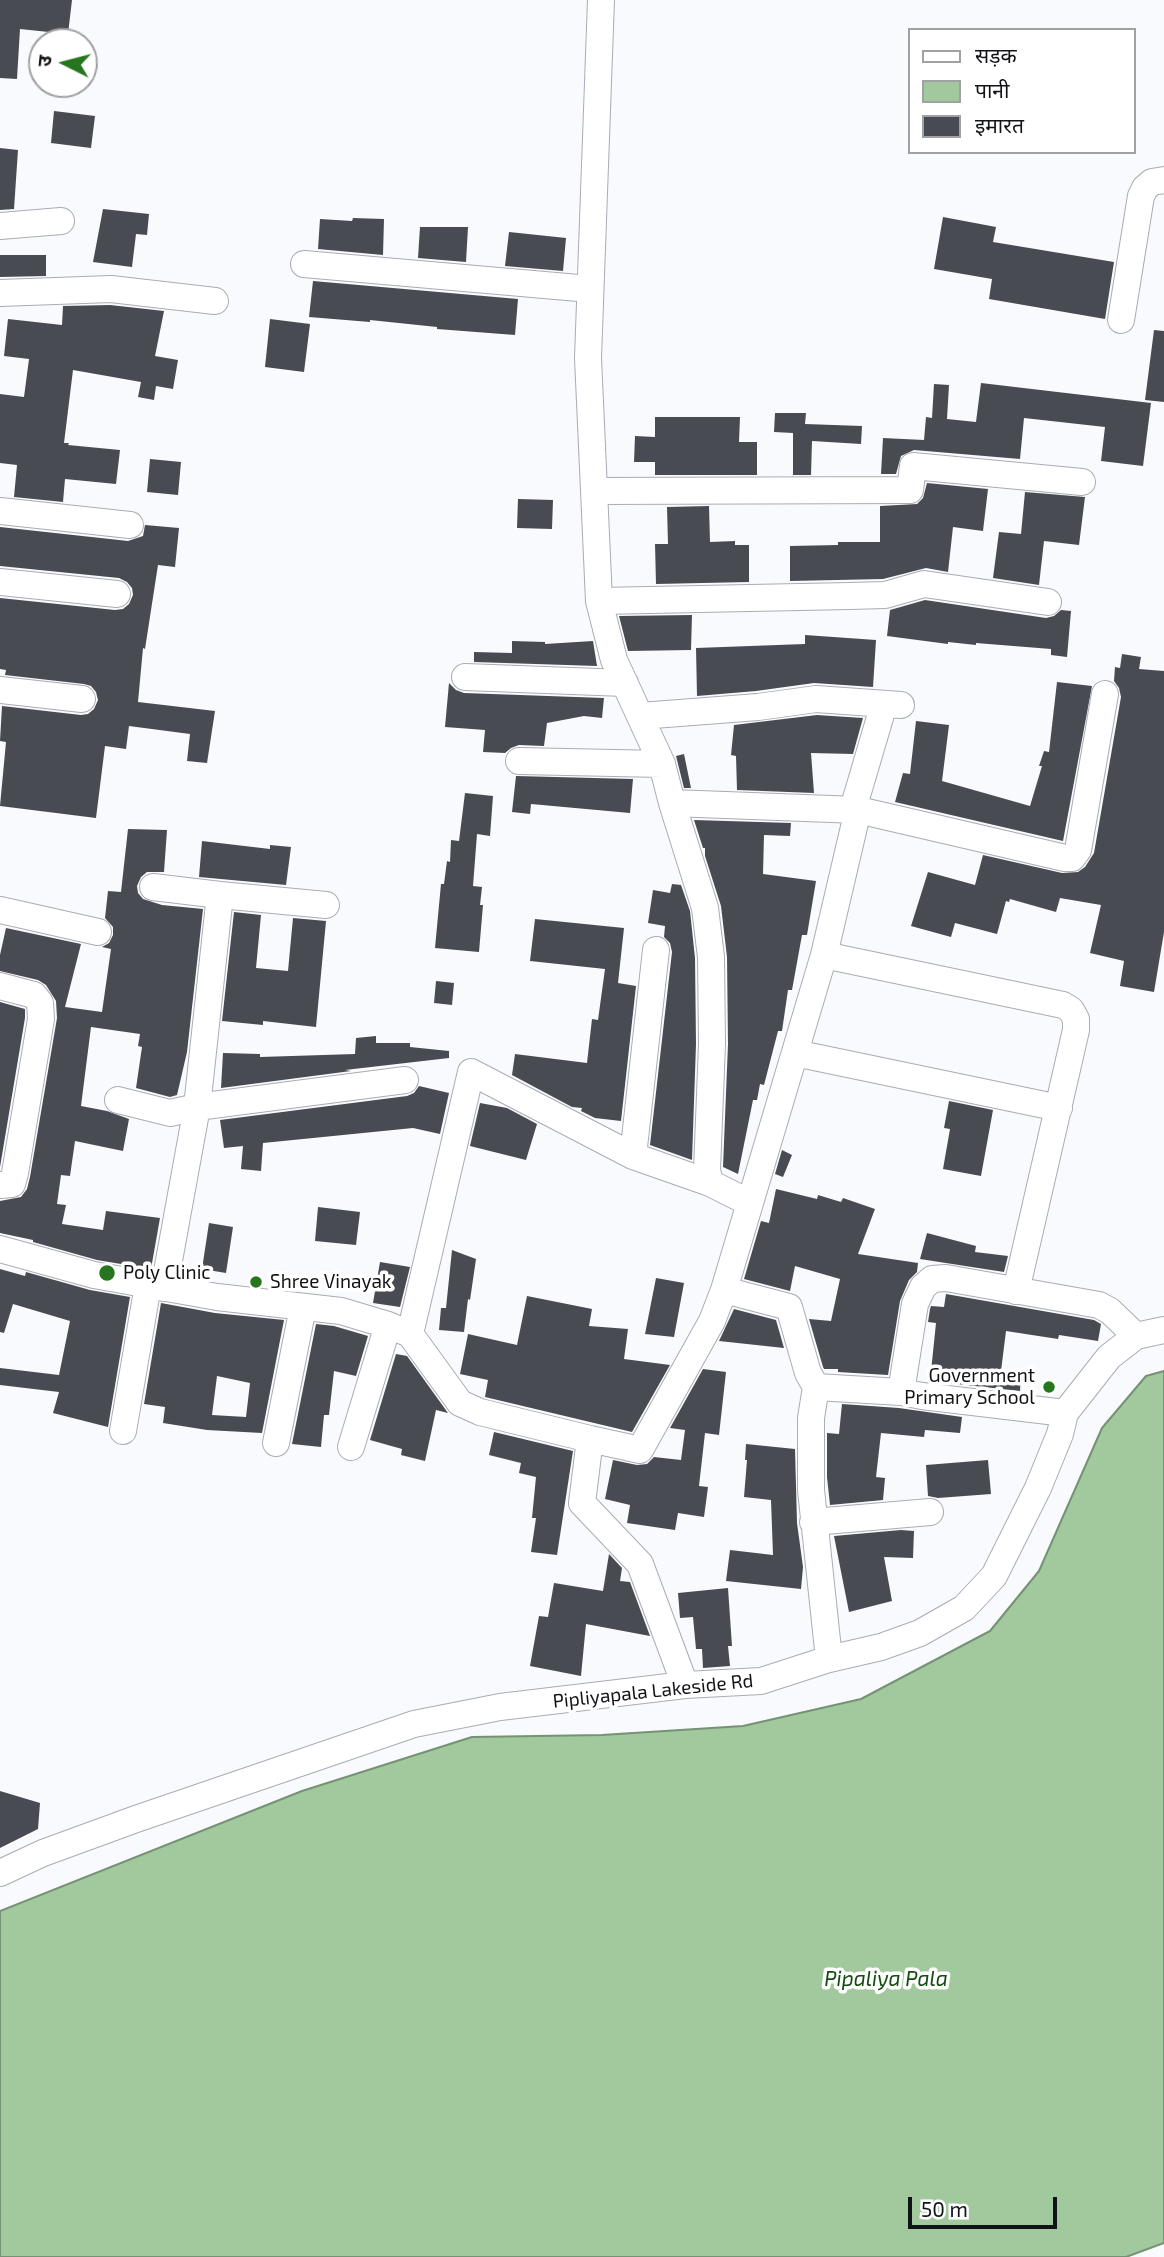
<!DOCTYPE html>
<meta charset="utf-8">
<style>
body{margin:0}
#map{position:relative;width:1164px;height:2257px;overflow:hidden;background:#f9fafe;font-family:"Exo 2","Noto Sans Devanagari",sans-serif}
canvas{display:block}
.legend{position:absolute;left:908px;top:28px;width:228px;height:126px;box-sizing:border-box;background:#fff;border:2px solid #a0a1a2;margin:0;padding:9px 12px;list-style:none;font-size:21px;color:#121316}
.legend li{display:flex;align-items:center;gap:14px;height:35px}
.legend b{width:35px;border:2px solid #a0a1a2}
.north{position:absolute;left:28px;top:28px;width:70px;height:70px;box-sizing:border-box;background:#fff;border:2px solid #a0a1a2;border-radius:50%;rotate:276deg;font-size:19px;font-weight:700;line-height:28px;text-align:center;color:#121316}
.north::after{content:'';display:block;margin:auto;width:24px;height:32px;background:#25761f;clip-path:polygon(50% 0,100% 100%,50% 72%,0 100%)}
.scale{position:absolute;left:908px;top:2197px;width:149px;height:32px;box-sizing:border-box;border:4px solid #121316;border-top:0;padding-left:9px;font-size:21px;line-height:24px;white-space:nowrap;color:#121316;-webkit-text-stroke:5px #fff;paint-order:stroke}
</style>
<div id="map">
<canvas width="1164" height="2257"></canvas>
<ul class="legend">
<li><b style="height:9px;background:#fff"></b>सड़क</li>
<li><b style="height:19px;background:#a1c99d"></b>पानी</li>
<li><b style="height:19px;background:#494b53"></b>इमारत</li>
</ul>
<div class="north">उ</div>
<div class="scale">50 m</div>
</div>
<script>
const g = document.querySelector('canvas').getContext('2d');
g.lineJoin = 'round';
function fillPath(path, color) { g.fillStyle = color; g.fill(path, 'evenodd'); }
const shape = rows => new Path2D(rows.map(r => 'M' + r).join(''));
function strokePath(path, color, width, dash) { g.strokeStyle = color; g.lineWidth = width; g.lineCap = dash ? 'butt' : 'round'; g.setLineDash(dash || []); g.stroke(path); }
function write(font, color, halo, rows, align = 'center') {
  g.font = font + ' "Exo 2",sans-serif'; g.lineWidth = 7; g.setLineDash([]); g.textBaseline = 'middle'; g.strokeStyle = halo; g.fillStyle = color; for (const [text, x, y, turn = 0] of rows) {
    g.save(); g.translate(x, y); g.rotate((+turn || 0) * Math.PI / 180); g.textAlign = isNaN(turn) ? turn : align; if (halo) g.strokeText(text, 0, 0); g.fillText(text, 0, 0); g.restore();
  }
}
const water = shape([
 [1164,1371,1164,2243,1126,2257,0,2257,0,1911,302,1791,472,1737,602,1735,743,1726,861,1699,990,1631,1039,1571,1102,1428,1146,1376,1164,1371]
]);
fillPath(water, '#a1c99d');
strokePath(water, '#769274', 2);
fillPath(shape([
 [0,0,72,0,68,34,20,29,17,79,0,78],
 [54,111,95,116,91,148,51,143],
 [0,148,18,150,14,209,0,210],
 [103,209,149,214,147,235,136,234,132,267,93,262],
 [943,217,996,227,993,242,1114,262,1105,319,989,299,992,279,934,269],
 [353,218,384,219,383,255,318,249,320,219,352,221],
 [420,227,468,227,466,262,418,258],
 [509,232,566,238,563,271,505,266],
 [0,255,46,255,46,276,0,277],
 [313,281,518,299,515,335,437,329,437,327,370,320,370,322,309,317],
 [110,305,164,311,155,356,178,360,173,389,156,386,154,400,138,397,141,382,73,370,64,443,69,443,68,445,120,450,116,484,65,479,63,502,14,497,17,465,0,463,0,394,24,397,29,359,4,356,8,319,62,325,63,306],
 [270,319,310,324,304,372,265,367],
 [1154,330,1164,331,1164,402,1145,400],
 [981,383,1151,403,1143,466,1101,461,1105,427,1024,418,1020,459,914,450,901,456,896,474,881,474,883,438,924,440,926,417,932,418,934,384,949,385,947,419,976,422],
 [775,413,806,413,805,424,862,426,861,444,812,441,811,475,793,475,793,433,774,432],
 [655,417,740,417,739,442,757,442,757,475,655,475,655,462,634,462,635,436,655,437],
 [150,459,181,462,178,495,147,492],
 [927,483,988,489,983,531,953,527,948,572,926,568,883,579,790,581,790,546,838,545,838,542,880,542,880,506,917,504,923,498],
 [1025,492,1085,497,1079,545,1044,541,1039,585,993,578,999,532,1021,534],
 [518,499,553,500,552,529,517,528],
 [709,506,710,542,735,541,735,545,749,545,749,582,656,584,655,544,668,544,667,507],
 [145,525,179,528,175,567,158,565,145,649,143,648,138,702,215,711,207,763,187,761,190,734,129,726,126,749,105,746,96,818,0,806,6,742,0,741,2,706,81,715,88,714,94,709,98,700,96,692,91,686,84,684,5,675,6,670,0,669,0,598,115,610,123,609,129,604,133,595,132,588,127,582,119,578,0,566,0,527,128,541,143,536],
 [925,600,1046,618,1054,616,1061,610,1071,611,1067,657,1051,655,1051,649,976,643,976,645,948,642,948,644,887,636,890,610],
 [692,615,691,650,628,651,619,616],
 [805,635,876,640,873,687,814,683,756,691,697,696,696,648,805,644],
 [512,641,545,642,545,644,593,641,597,666,474,662,474,652,512,653],
 [1122,654,1141,657,1139,669,1164,671,1164,932,1154,992,1120,986,1124,961,1090,953,1101,905,1060,898,1056,912,1010,899,1009,902,1006,901,997,934,955,923,951,937,911,926,928,872,975,885,983,855,1062,873,1078,872,1085,867,1094,853,1121,697,1119,688,1114,681,1115,667,1120,668],
 [1057,682,1092,686,1063,841,895,802,903,773,910,774,916,721,949,725,942,781,1030,806,1042,766,1039,766,1044,751,1049,752],
 [449,683,456,690,464,693,604,698,602,718,584,716,547,723,544,746,519,745,511,748,505,753,483,752,485,730,445,727],
 [817,715,863,718,853,754,811,753,814,793,737,790,736,756,731,755,734,725],
 [684,754,691,788,684,788,676,756],
 [516,776,633,779,630,813,531,804,530,814,512,812],
 [465,793,493,796,490,836,477,834,473,886,482,887,480,905,483,905,479,952,435,948,441,884,444,884,447,861,450,862,451,840,459,841],
 [694,820,791,823,790,836,764,835,763,874,816,881,807,935,802,935,792,990,788,990,782,1031,778,1031,764,1085,760,1084,757,1100,753,1100,738,1174,723,1167,728,1044,727,957,721,906,705,856,705,848,703,848],
 [128,829,167,830,164,872,147,872,141,877,137,886,138,893,143,899,162,905,203,909,187,1052,177,1095,170,1097,136,1088,142,1047,138,1046,140,1034,91,1027,81,1106,107,1111,129,1119,123,1151,75,1141,70,1176,61,1175,57,1204,66,1205,62,1224,103,1230,106,1211,160,1218,151,1269,97,1260,33,1242,33,1240,0,1233,0,1201,21,1197,27,1189,30,1177,57,1018,56,1001,46,985,38,980,0,971,0,955,6,928,81,944,65,1007,102,1012,111,949,102,947,109,943,113,935,113,927,105,918,108,891,121,892],
 [202,841,270,849,270,845,291,847,286,885,199,877],
 [672,884,681,885,690,911,695,958,696,1044,692,1160,650,1145,672,952,670,943,664,937,665,926,648,923,653,890,670,893],
 [234,912,261,915,256,968,288,971,293,918,326,921,316,1027,263,1021,263,1025,222,1021],
 [535,919,624,928,618,983,636,986,621,1121,595,1118,581,1111,582,1108,572,1107,512,1075,515,1054,587,1063,592,1019,598,1020,605,969,530,961],
 [436,981,454,983,452,1005,434,1003],
 [0,1002,25,1009,25,1018,0,1167],
 [376,1036,376,1043,410,1043,410,1047,449,1051,449,1058,345,1070,351,1071,221,1088,223,1053,260,1054,260,1057,355,1054,356,1038],
 [419,1086,449,1093,440,1134,413,1128,263,1143,261,1171,241,1169,243,1146,224,1148,220,1120,407,1096,414,1093],
 [949,1101,993,1110,981,1176,943,1169,950,1129,944,1128],
 [480,1103,507,1108,537,1124,526,1160,470,1146],
 [782,1150,792,1155,783,1177,775,1174],
 [776,1189,817,1199,818,1195,841,1202,843,1198,875,1209,858,1254,918,1263,917,1272,909,1280,900,1301,888,1375,838,1372,838,1369,824,1369,823,1367,809,1319,831,1321,840,1279,795,1266,790,1291,744,1279,761,1221,769,1223],
 [318,1207,360,1212,356,1245,315,1241],
 [209,1223,233,1227,226,1273,202,1269],
 [927,1233,976,1246,975,1252,1008,1256,1004,1272,920,1259],
 [452,1250,476,1259,470,1300,468,1299,464,1332,439,1330,441,1308,446,1308],
 [380,1262,410,1267,400,1307,373,1303],
 [0,1269,25,1276,26,1272,90,1290,130,1297,108,1427,53,1413,59,1392,0,1385,0,1368,59,1375,70,1321,13,1304,4,1333,0,1332],
 [656,1278,684,1283,674,1337,645,1334],
 [946,1294,1094,1320,1101,1324,1098,1341,1059,1335,1058,1339,1006,1331,1001,1371,1021,1372,1020,1391,930,1381,936,1323,928,1322,930,1309,931,1306,944,1307],
 [527,1296,592,1309,589,1326,628,1329,624,1359,670,1365,632,1432,485,1397,488,1380,460,1374,468,1334,517,1345],
 [161,1303,215,1313,284,1320,262,1433,207,1430,163,1423,165,1407,144,1404],
 [217,1376,250,1383,246,1417,212,1415],
 [734,1309,776,1320,784,1348,719,1341],
 [316,1324,334,1326,368,1336,356,1376,334,1371,329,1415,324,1415,321,1447,292,1444],
 [396,1354,407,1356,448,1413,436,1410,425,1461,401,1455,402,1449,370,1440],
 [703,1369,726,1372,719,1435,705,1433,699,1486,708,1487,704,1517,678,1513,675,1530,627,1523,630,1505,605,1499,613,1460,637,1465,647,1464,654,1457,681,1460,685,1430,670,1428],
 [842,1404,899,1408,962,1417,960,1433,925,1430,924,1437,881,1433,876,1477,885,1478,883,1500,830,1505,827,1477,827,1433,839,1434],
 [494,1432,573,1451,557,1555,531,1552,536,1518,532,1518,536,1477,519,1473,521,1463,489,1455],
 [746,1444,795,1449,797,1523,803,1567,801,1589,726,1581,730,1550,773,1555,771,1500,744,1497,747,1460,745,1460],
 [988,1460,991,1494,938,1498,928,1496,926,1465],
 [901,1530,914,1531,913,1558,884,1557,892,1601,849,1612,834,1536],
 [609,1554,622,1568,620,1581,630,1582,650,1636,586,1624,581,1676,530,1666,539,1616,548,1617,554,1583,603,1591],
 [728,1588,732,1646,728,1646,730,1666,703,1668,702,1649,696,1649,693,1617,680,1618,678,1593],
 [0,1791,40,1803,38,1829,0,1848]
]), '#494b53');
const minor = shape([
 [601,0,588,358,599,601,614,660,662,764,672,803,705,908,711,957,712,1044,707,1170,710,1183,750,1203],
 [0,226,61,221],
 [304,264,590,289],
 [0,293,111,289,215,301],
 [1121,320,1141,196,1145,188,1152,182,1164,180],
 [595,491,910,490,913,466,1082,482],
 [0,511,130,525],
 [0,582,117,594],
 [599,601,850,596,885,595,924,584,1048,602],
 [465,677,625,683],
 [0,690,82,699],
 [640,716,758,707,816,699,901,705],
 [519,761,662,764],
 [853,809,884,704],
 [858,810,1065,858,1072,858,1078,850,1105,694],
 [153,887,220,895,197,1107,164,1288],
 [220,895,326,905],
 [0,910,98,932],
 [824,955,1063,1005,1071,1010,1076,1019,1076,1030,1016,1291],
 [0,986,34,995,40,1003,41,1019,15,1173,12,1184,0,1185],
 [795,1053,1059,1108],
 [118,1100,170,1113,197,1107,405,1080],
 [633,1156,710,1183],
 [0,1249,94,1275,217,1297,341,1311,388,1325,410,1334,460,1403,480,1412,590,1439,582,1503,640,1564,685,1685],
 [724,1290,789,1307,808,1373,816,1387,901,1392,922,1396,1065,1413],
 [410,1334,471,1072,633,1156,656,950],
 [816,1387,811,1418,811,1490,829,1659],
 [901,1392,915,1304,923,1287,932,1279,946,1278,1099,1305,1110,1311,1136,1336],
 [123,1431,148,1285],
 [590,1439,640,1450,712,1321,724,1290,824,955,858,810,672,803],
 [276,1443,303,1307],
 [351,1447,388,1325],
 [813,1522,930,1512],
 [0,1873,43,1853,136,1819,414,1724,500,1707,685,1685,761,1681,829,1659,881,1647,920,1633,964,1608,994,1576,1038,1488,1060,1434,1065,1413,1109,1357,1136,1336,1164,1330]
]);
strokePath(minor, '#a9acb5', 28);
strokePath(minor, '#fff', 26);
for (const [x, y, r, color] of [
 [107,1273,9,"#25761f"],
 [256,1282,7,"#25761f"],
 [1049,1387,7,"#25761f"]
]) { const dot = new Path2D(); dot.arc(x, y, r, 0, 2 * Math.PI); g.fillStyle = color; g.fill(dot); strokePath(dot, '#fff', 2.5); }
write('19px', '#121316', '#fff', [
 ["Poly Clinic",123,1273],
 ["Shree Vinayak",270,1282],
 ["Government",1035,1376,"right"],
 ["Primary School",1035,1398,"right"]
], 'left');
write('19px', '#121316', '#fff', [
 ["Pipliyapala Lakeside Rd",653,1691,-6]
]);
write('italic 21px', '#164c12', '#fff', [
 ["Pipaliya Pala",886,1979]
]);
</script>
